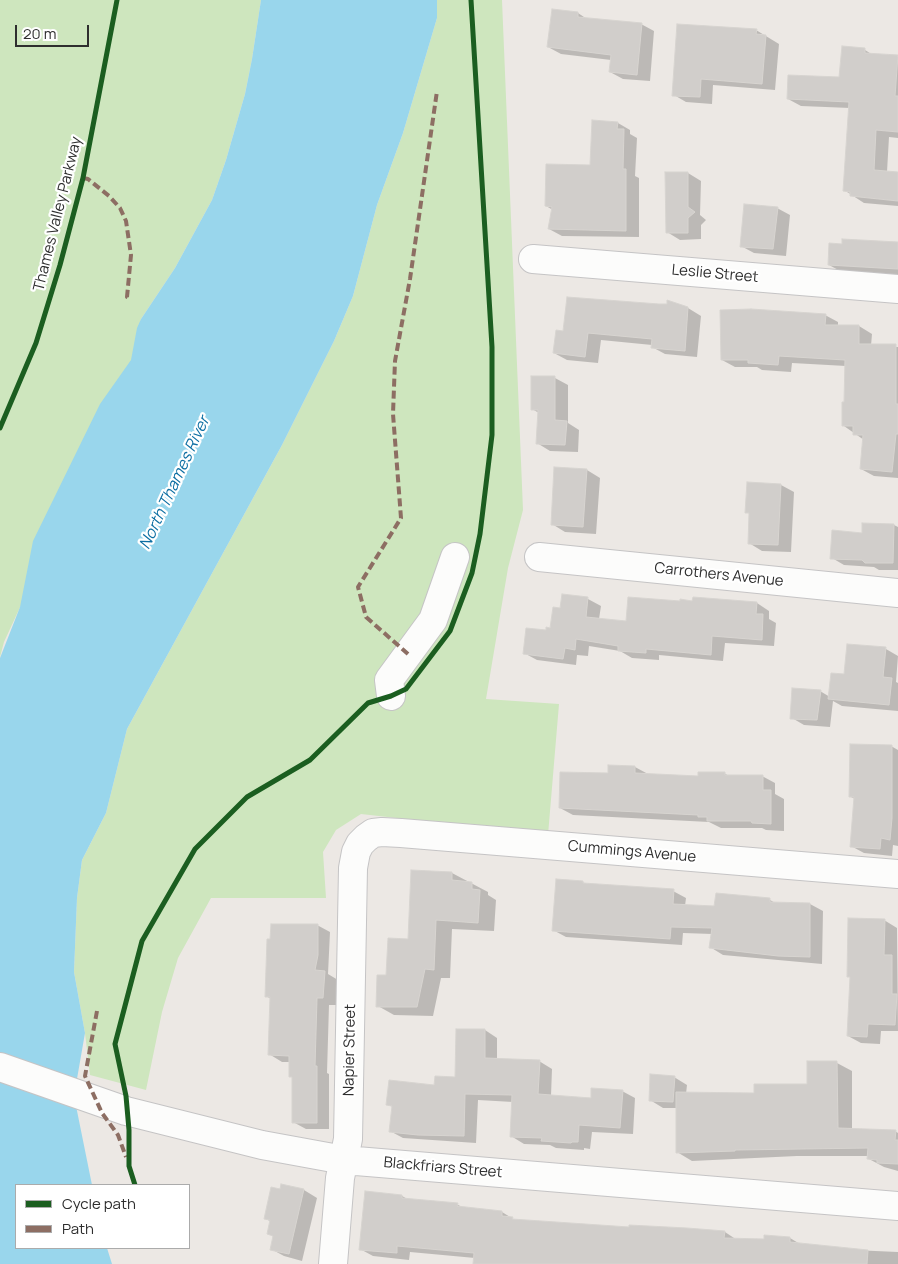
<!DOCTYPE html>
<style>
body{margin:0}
#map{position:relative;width:898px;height:1264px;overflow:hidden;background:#ece8e4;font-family:Manrope,sans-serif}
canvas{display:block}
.legend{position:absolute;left:15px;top:1184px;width:175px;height:65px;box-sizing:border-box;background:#fff;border:1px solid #ababab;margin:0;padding:6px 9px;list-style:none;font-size:15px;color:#2e2e2e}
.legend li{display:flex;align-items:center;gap:10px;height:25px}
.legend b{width:25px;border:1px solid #ababab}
.scale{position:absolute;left:15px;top:25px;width:74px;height:22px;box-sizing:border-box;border:2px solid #2e2e2e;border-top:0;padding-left:6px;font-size:15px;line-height:18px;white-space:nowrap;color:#2e2e2e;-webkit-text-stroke:4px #fff;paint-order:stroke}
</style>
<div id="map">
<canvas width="898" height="1264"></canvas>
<ul class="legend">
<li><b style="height:6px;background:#1b5e20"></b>Cycle path</li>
<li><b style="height:6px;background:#8d6e63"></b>Path</li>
</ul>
<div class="scale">20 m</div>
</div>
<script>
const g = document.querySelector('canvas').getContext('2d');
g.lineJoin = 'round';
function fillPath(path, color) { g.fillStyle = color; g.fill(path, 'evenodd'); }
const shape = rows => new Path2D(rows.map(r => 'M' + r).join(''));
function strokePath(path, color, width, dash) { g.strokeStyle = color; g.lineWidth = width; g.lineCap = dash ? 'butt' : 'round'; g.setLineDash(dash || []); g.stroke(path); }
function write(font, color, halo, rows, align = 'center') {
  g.font = font + ' Manrope,sans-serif'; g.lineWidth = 4.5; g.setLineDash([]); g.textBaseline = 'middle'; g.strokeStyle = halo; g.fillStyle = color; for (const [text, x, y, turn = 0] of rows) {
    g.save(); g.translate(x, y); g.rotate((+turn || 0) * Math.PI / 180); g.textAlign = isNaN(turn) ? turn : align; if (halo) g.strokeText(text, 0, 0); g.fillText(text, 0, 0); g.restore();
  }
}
fillPath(shape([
 [0,0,261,0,252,59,245,94,226,160,212,200,175,268,141,319,134,360,4,642,0,657],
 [437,0,502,0,523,510,508,568,486,699,559,704,548,835,361,814,336,830,323,852,326,898,211,898,178,958,162,1012,146,1090,90,1075,85,1033,74,972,77,898,82,860,106,813,127,729,282,445,334,341,353,296,377,205,403,133,437,18]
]), '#cee6be');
fillPath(shape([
 [261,0,437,0,437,18,403,133,377,205,353,296,334,341,282,445,127,729,106,813,82,860,77,898,74,972,85,1033,74,1096,92,1185,16,1185,16,1248,107,1248,112,1264,0,1264,0,658,20,607,33,541,100,404,131,360,137,328,141,319,175,268,212,200,226,160,245,94,252,59]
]), '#99d6ec');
fillPath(shape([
 [578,13,587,19,641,24,654,31,650,81,623,79,610,72,611,60,561,54,548,47],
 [756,30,779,44,775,90,713,85,712,104,686,102,674,95],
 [865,50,873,55,898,57,898,138,889,137,887,172,898,174,898,206,864,203,844,190,850,108,801,106,788,99,841,79],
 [618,123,630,130,630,134,637,138,635,176,639,178,639,237,562,236,549,229,553,210,546,206,591,167],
 [688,173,701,181,700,215,706,220,701,225,701,239,680,240,667,232],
 [777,208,790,215,786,256,754,253,741,246],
 [898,243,898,275,842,272,829,265],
 [668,302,688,308,701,316,697,357,665,354,652,347,652,345,601,340,598,363,567,360,554,353,565,332,668,305],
 [825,315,838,322,838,326,859,326,872,334,871,346,898,347,898,478,874,476,861,469,864,440,844,426,846,366,792,363,791,372,762,370,757,367,735,367,722,360],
 [555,378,568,385,568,423,579,430,578,452,550,451,537,443,539,413,532,409],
 [587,470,600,478,596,534,565,532,552,524],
 [781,485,794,492,791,552,762,551,749,543,751,515,747,512],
 [894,525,898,527,898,570,879,570,874,567,844,565,832,558,863,534],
 [563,595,588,599,601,606,599,619,627,622,681,602,757,603,769,611,769,619,776,623,774,646,725,643,723,661,659,655,659,660,632,658,620,651,589,646,588,656,577,655,576,665,537,660,524,653,551,629,561,609],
 [886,649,898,656,896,682,898,683,898,711,842,706,833,701,830,727,804,725,792,718,820,691,830,697],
 [891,746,898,750,898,846,893,845,892,856,864,853,851,846,855,799,851,797],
 [610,766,635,767,648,774,699,777,724,773,729,776,762,776,775,783,775,794,784,799,784,831,766,830,762,828,721,828,709,822,573,815,560,808,609,775],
 [452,873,488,892,488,895,496,900,494,931,452,929,450,978,441,978,433,1016,394,1015,378,1006,388,976],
 [582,882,587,884,673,891,686,898,685,906,715,907,770,900,777,904,810,904,823,911,822,964,723,955,710,947,712,934,683,933,682,945,566,937,553,930],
 [884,920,897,928,898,1031,881,1031,880,1044,861,1043,848,1036,851,978,848,976],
 [317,925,330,932,328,974,338,980,336,1005,329,1005,327,1073,329,1074,329,1129,306,1129,293,1122,293,1078,290,1076,290,1062,282,1062,269,1054,271,999,266,996],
 [485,1030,497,1038,497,1060,539,1061,552,1069,551,1096,592,1100,622,1091,635,1098,633,1134,592,1132,590,1149,584,1148,584,1150,556,1148,550,1145,524,1144,511,1136,513,1102,478,1100,476,1143,403,1138,390,1131,393,1107,388,1105,456,1078],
 [837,1063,852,1071,852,1130,895,1131,898,1133,898,1171,884,1167,869,1159,869,1156,797,1156,692,1161,677,1152,678,1108,663,1108,650,1100,674,1077,687,1085,686,1094,755,1094,808,1085],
 [282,1185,304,1190,317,1198,302,1261,284,1256,271,1249,274,1237,269,1234,271,1222,265,1218],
 [402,1196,409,1200,457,1204,463,1208,502,1212,515,1220,630,1229,725,1232,737,1240,765,1241,790,1238,800,1244,853,1250,898,1252,898,1264,476,1264,475,1258,410,1252,409,1260,373,1256,360,1249]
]), '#0003');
const building = shape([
 [552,9,578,12,578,17,642,23,637,75,609,72,611,55,547,47,552,9],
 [677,24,757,29,756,34,766,35,762,84,701,79,700,97,672,96,677,24],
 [842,46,865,48,865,53,898,55,895,96,898,96,898,132,876,130,874,170,898,172,898,201,850,196,850,192,843,191,849,102,787,99,788,75,839,77,842,46],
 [592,120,618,122,617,129,624,129,623,169,626,169,626,231,548,229,552,207,545,206,546,164,590,165,592,120],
 [665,172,688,172,688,207,695,212,688,218,688,233,666,233,665,172],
 [744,204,778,207,773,249,740,247,744,204],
 [842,239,898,242,898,269,828,265,829,243,842,244,842,239],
 [567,297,659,304,667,304,667,300,688,307,685,351,651,348,652,339,588,333,585,357,553,353,556,330,563,331,567,297],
 [751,309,826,314,825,325,859,325,859,344,896,344,896,404,898,404,898,434,896,434,892,472,860,469,863,435,853,435,853,426,842,426,842,402,844,402,845,360,779,356,778,365,748,363,748,360,721,360,720,310,751,309],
 [531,376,555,376,555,420,567,421,565,445,536,444,538,410,531,410,531,376],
 [554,467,587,469,583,527,551,525,554,467],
 [747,482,781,484,778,545,748,544,749,513,745,513,747,482],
 [862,523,894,524,893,563,865,563,862,560,830,559,832,530,862,533,862,523],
 [562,594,588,597,586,617,626,621,628,597,680,601,680,599,692,601,693,597,757,602,756,614,763,614,762,640,712,636,711,655,646,649,646,653,618,651,618,646,576,639,575,650,565,648,563,659,523,654,526,628,546,630,546,627,550,628,553,607,560,608,562,594],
 [847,644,886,647,883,677,892,678,889,705,828,699,831,673,844,674,847,644],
 [792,688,821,690,817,720,790,719,792,688],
 [850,744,892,745,892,818,890,840,881,838,880,849,850,847,854,797,849,797,850,744],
 [608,765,635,766,635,773,698,776,698,772,725,772,725,775,763,775,763,790,771,790,771,824,752,823,751,821,707,821,707,817,698,817,698,815,559,808,560,772,608,773,608,765],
 [411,870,452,872,452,880,472,882,472,889,480,890,478,923,436,920,434,970,425,969,417,1007,376,1007,377,975,386,975,388,938,408,939,411,870],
 [556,879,583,881,583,883,674,889,673,904,714,906,716,893,770,898,770,902,810,903,810,957,778,956,709,948,712,928,671,927,670,939,552,931,556,879],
 [848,918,885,919,884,955,892,955,892,994,897,994,895,1025,868,1024,867,1037,847,1036,850,977,847,977,848,918],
 [271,924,318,924,318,955,315,970,325,971,323,998,317,998,315,1066,317,1066,317,1123,292,1123,292,1077,289,1077,289,1056,268,1055,270,997,265,997,267,939,270,939,271,924],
 [456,1029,485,1029,485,1058,540,1060,538,1094,591,1098,591,1088,623,1090,620,1128,579,1125,578,1142,572,1142,571,1143,541,1141,542,1138,510,1137,512,1095,465,1094,464,1136,418,1135,389,1132,392,1106,386,1105,389,1080,434,1085,435,1076,455,1077,456,1029],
 [807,1061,837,1061,838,1128,896,1130,895,1140,898,1140,898,1164,877,1163,877,1160,867,1159,868,1148,735,1150,735,1151,676,1153,676,1092,754,1093,754,1084,807,1084,807,1061],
 [650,1074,675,1076,673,1102,649,1101,650,1074],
 [281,1184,304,1189,289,1254,270,1250,273,1236,267,1234,270,1220,264,1219,271,1187,280,1189,281,1184],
 [365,1191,402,1195,402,1198,458,1203,457,1206,502,1211,502,1216,513,1217,512,1219,629,1227,629,1225,687,1228,725,1231,724,1238,764,1239,764,1235,790,1237,790,1242,868,1250,867,1264,473,1264,474,1253,397,1246,397,1253,359,1250,365,1191]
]);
fillPath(building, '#d1cecb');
strokePath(building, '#d7d4d0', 1);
const minor = shape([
 [533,259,898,289],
 [539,557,898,593],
 [391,696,389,680,433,620,455,557],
 [0,1067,126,1111,262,1145,344,1160,898,1206],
 [333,1264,340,1178,348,1139,353,868,356,852,360,844,366,838,373,833,382,832,401,833,898,874]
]);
strokePath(minor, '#c5c4c5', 30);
strokePath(minor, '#fcfcfb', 28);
strokePath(shape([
 [83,178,88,179,109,196,120,208,126,221,131,255,127,297,131,299],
 [408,654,366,617,358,587,401,518,393,414,395,361,410,279,437,91],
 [97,1011,85,1076,102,1113,118,1135,126,1157]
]), '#8d6e63', 4, [8, 4]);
strokePath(shape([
 [0,428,36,343,60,265,83,178,117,0],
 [135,1185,129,1166,129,1130,126,1096,115,1044,142,941,195,849,247,797,310,760,368,703,391,696,406,689,450,631,472,573,480,534,492,435,492,347,471,0]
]), '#1b5e20', 5);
write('15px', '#2e2e2e', '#fff', [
 ["Thames Valley Parkway",58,214,-76],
 ["Leslie Street",715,274,5],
 ["Carrothers Avenue",719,575,6],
 ["Cummings Avenue",632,852,5],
 ["Napier Street",350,1050,-89],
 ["Blackfriars Street",443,1168,5]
]);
write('italic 16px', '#0d6fa3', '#fff', [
 ["North Thames River",175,483,-65]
]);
</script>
